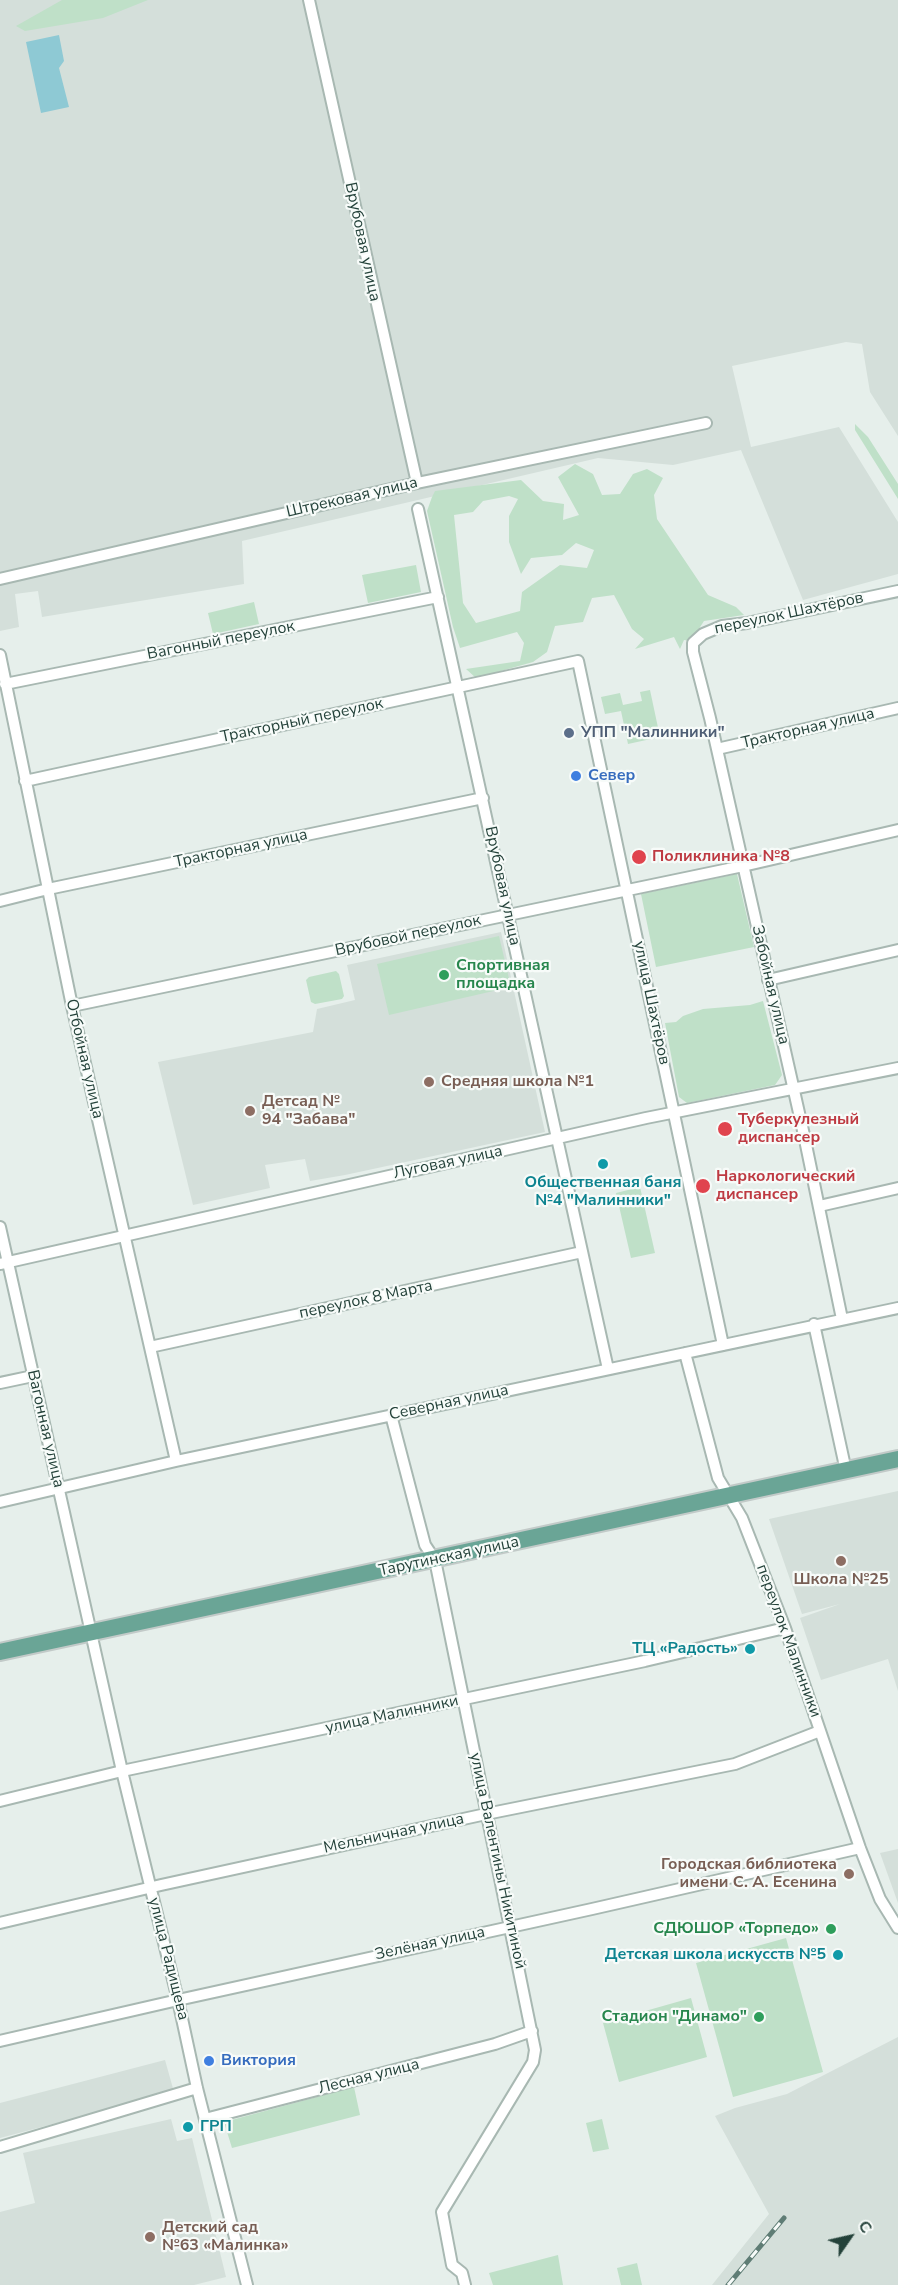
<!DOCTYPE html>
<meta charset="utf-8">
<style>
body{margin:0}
#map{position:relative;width:898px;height:2285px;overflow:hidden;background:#e6efeb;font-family:"Nunito Sans",sans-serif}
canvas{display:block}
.north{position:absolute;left:820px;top:2207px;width:60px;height:60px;-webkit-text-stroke:4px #f7fbf9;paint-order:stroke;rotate:56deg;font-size:16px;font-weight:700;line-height:24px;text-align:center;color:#24423a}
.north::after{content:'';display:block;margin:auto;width:21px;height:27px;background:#24423a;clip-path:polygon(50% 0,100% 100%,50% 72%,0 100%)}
</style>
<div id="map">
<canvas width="898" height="2285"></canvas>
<div class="north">С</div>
</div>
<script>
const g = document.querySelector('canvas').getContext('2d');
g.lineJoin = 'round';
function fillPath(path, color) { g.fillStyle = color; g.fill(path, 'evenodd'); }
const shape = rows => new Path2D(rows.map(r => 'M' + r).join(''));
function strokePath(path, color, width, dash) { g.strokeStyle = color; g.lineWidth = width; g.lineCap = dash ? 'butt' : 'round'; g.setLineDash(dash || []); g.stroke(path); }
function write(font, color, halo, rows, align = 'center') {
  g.font = font + ' "Nunito Sans",sans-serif'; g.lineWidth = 4.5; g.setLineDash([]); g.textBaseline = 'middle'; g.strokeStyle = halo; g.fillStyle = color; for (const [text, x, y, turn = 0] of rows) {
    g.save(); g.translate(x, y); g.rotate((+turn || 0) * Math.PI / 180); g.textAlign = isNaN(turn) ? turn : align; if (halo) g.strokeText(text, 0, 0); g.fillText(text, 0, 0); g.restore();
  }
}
fillPath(shape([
 [0,0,898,0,898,436,870,392,862,344,846,342,732,366,751,447,839,427,898,522,898,574,803,600,741,450,673,465,598,458,242,541,244,584,42,617,38,591,15,594,19,627,0,631],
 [501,932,545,1132,345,1175,310,1181,305,1159,265,1165,270,1188,193,1205,158,1062,313,1032,317,1009,355,1000,347,965],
 [898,1491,898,1691,888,1659,821,1680,800,1618,840,1604,802,1614,769,1519],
 [898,1849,898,1903,880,1853],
 [898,2037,898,2285,712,2285,769,2214,715,2116,735,2108,787,2094],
 [165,2060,174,2092,0,2138,0,2103],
 [171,2119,177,2141,192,2138,226,2277,194,2285,0,2285,0,2212,35,2203,23,2153]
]), '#d4dfda');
fillPath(shape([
 [62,0,148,0,103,18,25,31,16,26],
 [855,424,868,437,898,484,898,499,855,430],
 [575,464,593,474,602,495,620,494,633,474,647,469,663,478,654,495,657,519,708,595,736,607,744,615,704,621,691,641,684,640,680,649,674,637,635,649,644,639,632,629,614,595,592,598,583,622,555,626,547,652,533,662,476,678,466,669,520,661,524,643,517,632,460,648,453,627,427,511,432,497,435,491,521,480,543,501,564,504,563,520,579,515,558,477],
 [509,496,518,499,509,516,509,542,521,574,531,558,562,555,576,543,594,550,587,568,560,565,522,592,520,611,476,623,463,603,454,515,473,512,483,501],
 [416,565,421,592,368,603,362,575],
 [254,602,259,624,213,634,208,613],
 [650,690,660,737,628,744,621,711,605,714,601,697,620,693,623,705,642,701,640,692],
 [737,874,754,947,656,967,641,894],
 [499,936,511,987,389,1015,377,964],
 [336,971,339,974,344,996,342,999,315,1004,311,1002,306,980,309,977],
 [763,1001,782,1075,775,1085,687,1103,679,1097,665,1023,676,1022,683,1016,703,1009,750,1005],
 [640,1187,655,1253,631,1258,616,1193],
 [786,1938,823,2072,733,2097,696,1963],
 [691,1998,707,2057,619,2082,603,2023],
 [354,2087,360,2115,232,2148,224,2122],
 [602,2119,609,2149,593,2152,586,2123],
 [558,2255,563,2285,493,2285,489,2273],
 [637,2263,642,2285,621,2285,617,2268]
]), '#bfe0c8');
fillPath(shape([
 [59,35,64,61,59,68,69,107,41,113,26,42]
]), '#8ec9d4');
const minor = shape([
 [309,0,417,483],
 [418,509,608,1369],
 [0,579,417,483,706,423],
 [0,655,72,1006,176,1461],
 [5,684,438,597],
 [717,749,898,708],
 [25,781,578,661,723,1345],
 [0,901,48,889,483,798],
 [768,980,898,950],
 [72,1006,743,866,898,830],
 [819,1206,898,1188],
 [0,1227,122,1771,178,2000,197,2088,247,2285],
 [0,1264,646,1118,898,1068],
 [842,1319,804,1135,710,718,693,652,693,643,703,634,722,626,747,623,898,591],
 [814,1324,846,1471],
 [150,1347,582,1252],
 [685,1353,718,1478,742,1518,785,1628,860,1848,880,1899,898,1928],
 [0,1383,33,1376],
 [391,1415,425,1545,435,1560,535,2050,533,2062,442,2212,452,2265,462,2273,465,2285],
 [0,1502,176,1461,898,1308],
 [0,1801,122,1771,645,1661,785,1628],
 [0,1923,161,1885,486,1814,735,1764,820,1731],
 [0,2041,178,2000,592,1909,860,1848],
 [205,2119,495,2044,532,2031],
 [0,2147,197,2088]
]);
const primary = shape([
 [0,1652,898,1459]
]);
strokePath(minor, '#a8b8b2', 14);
strokePath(primary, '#c2cac8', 20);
strokePath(minor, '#fff', 10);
strokePath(primary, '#6aa596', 16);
const rail = shape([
 [728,2285,784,2218]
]);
strokePath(rail, '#5f7d75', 5);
strokePath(rail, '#f7fbf9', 3, [9]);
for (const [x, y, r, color] of [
 [569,733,6,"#5c6f8a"],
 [576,776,6,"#3f7fe0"],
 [639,857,8,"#e0444e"],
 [444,975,6,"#2e9e5b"],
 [429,1082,6,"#8d6e63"],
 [250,1111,6,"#8d6e63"],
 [725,1129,8,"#e0444e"],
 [603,1164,6,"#0f9aa8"],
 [703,1186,8,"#e0444e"],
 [841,1561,6,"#8d6e63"],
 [750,1649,6,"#0f9aa8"],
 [849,1874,6,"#8d6e63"],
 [831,1929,6,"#2e9e5b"],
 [838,1955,6,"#0f9aa8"],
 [759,2017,6,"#2e9e5b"],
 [209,2061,6,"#3f7fe0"],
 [188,2127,6,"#0f9aa8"],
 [150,2237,6,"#8d6e63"]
]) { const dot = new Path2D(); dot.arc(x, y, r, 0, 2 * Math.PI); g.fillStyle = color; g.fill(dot); strokePath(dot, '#f7fbf9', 2); }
write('16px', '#24423a', '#f7fbf9', [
 ["Врубовая улица",362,242,78],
 ["Штрековая улица",352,498,-13],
 ["переулок Шахтёров",789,614,-12],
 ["Вагонный переулок",221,641,-11],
 ["Тракторный переулок",302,721,-12],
 ["Тракторная улица",808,729,-13],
 ["Тракторная улица",241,849,-12],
 ["Врубовая улица",502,886,78],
 ["Врубовой переулок",408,936,-12],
 ["Забойная улица",770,985,77],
 ["улица Шахтёров",651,1003,78],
 ["Отбойная улица",84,1059,77],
 ["Луговая улица",448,1163,-12],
 ["переулок 8 Марта",366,1300,-12],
 ["Северная улица",449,1403,-12],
 ["Вагонная улица",45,1429,77],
 ["Тарутинская улица",449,1557,-12],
 ["переулок Малинники",788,1641,70],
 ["улица Малинники",392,1715,-12],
 ["Мельничная улица",394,1834,-12],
 ["улица Валентины Никитиной",497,1861,78],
 ["Зелёная улица",430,1944,-12],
 ["улица Радищева",168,1959,76],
 ["Лесная улица",369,2077,-14]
]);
write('bold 16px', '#4e5e75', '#f7fbf9', [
 ["УПП \"Малинники\"",581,733]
], 'left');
write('bold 16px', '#366cbe', '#f7fbf9', [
 ["Север",588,776],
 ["Виктория",221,2061]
], 'left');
write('bold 16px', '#be3a42', '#f7fbf9', [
 ["Поликлиника №8",652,857],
 ["Туберкулезный",738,1120],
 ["диспансер",738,1138],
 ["Наркологический",716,1177],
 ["диспансер",716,1195]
], 'left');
write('bold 16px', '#27864d', '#f7fbf9', [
 ["Спортивная",456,966,"left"],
 ["площадка",456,984,"left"],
 ["СДЮШОР «Торпедо»",819,1929],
 ["Стадион \"Динамо\"",747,2017]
], 'right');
write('bold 16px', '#785e54', '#f7fbf9', [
 ["Средняя школа №1",441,1082],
 ["Детсад №",262,1102],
 ["94 \"Забава\"",262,1120],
 ["Школа №25",841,1580,"center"],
 ["Городская библиотека",837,1865,"right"],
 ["имени С. А. Есенина",837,1883,"right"],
 ["Детский сад",162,2228],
 ["№63 «Малинка»",162,2246]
], 'left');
write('bold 16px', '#0d838f', '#f7fbf9', [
 ["Общественная баня",603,1183,"center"],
 ["№4 \"Малинники\"",603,1201,"center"],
 ["ТЦ «Радость»",738,1649],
 ["Детская школа искусств №5",826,1955],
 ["ГРП",200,2127,"left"]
], 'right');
</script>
